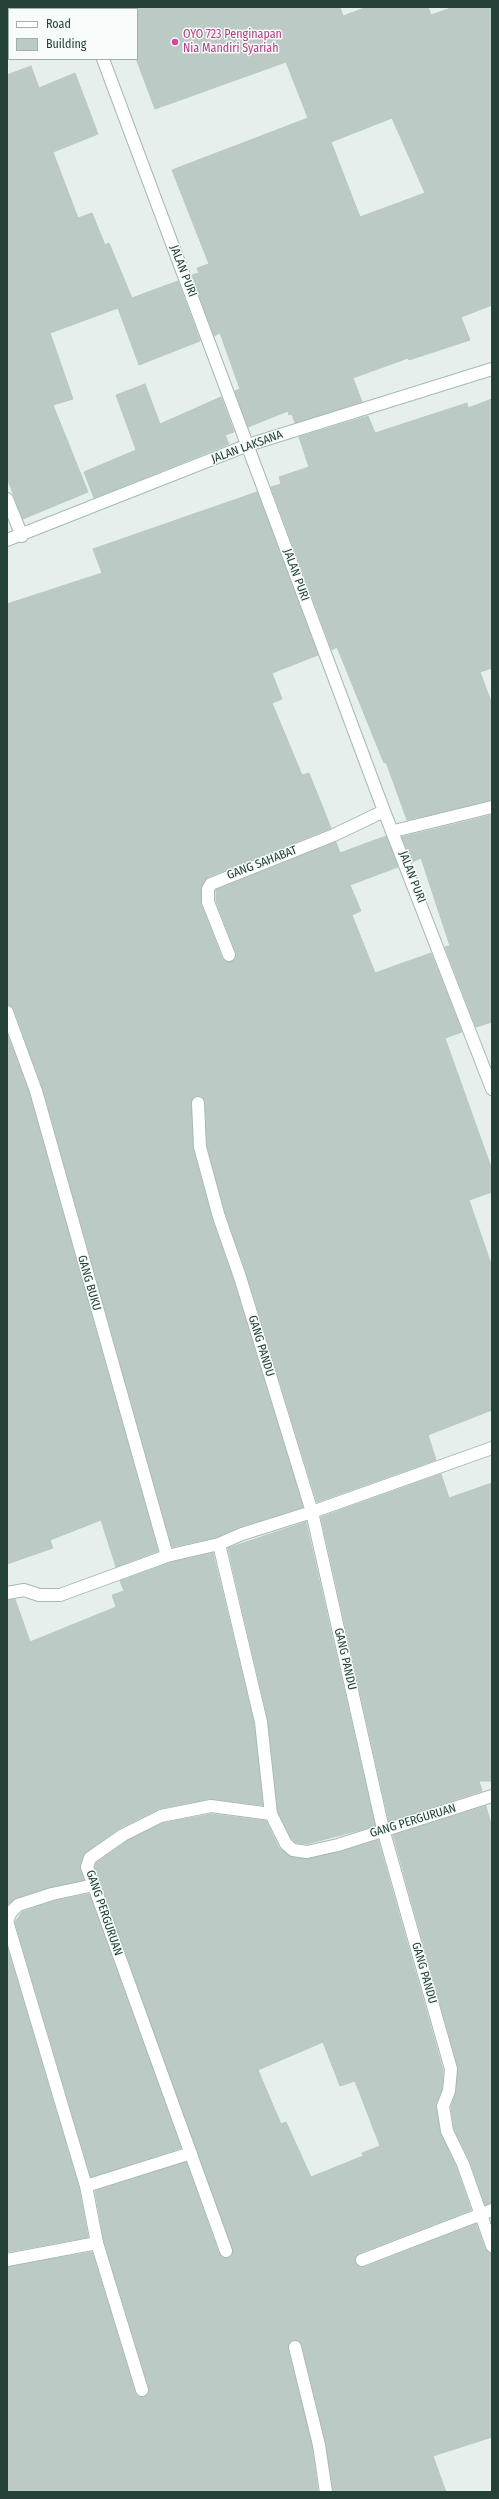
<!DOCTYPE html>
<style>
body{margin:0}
#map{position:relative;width:499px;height:2499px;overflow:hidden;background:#e6efeb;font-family:"Fira Sans Condensed",sans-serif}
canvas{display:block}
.frame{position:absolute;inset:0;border:8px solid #24423a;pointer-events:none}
.legend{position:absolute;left:8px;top:8px;width:130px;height:52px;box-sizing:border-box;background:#f7fbf9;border:1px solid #a3b1ad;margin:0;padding:5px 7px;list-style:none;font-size:12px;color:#24423a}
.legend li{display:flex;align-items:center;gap:8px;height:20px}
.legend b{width:20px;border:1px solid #a3b1ad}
</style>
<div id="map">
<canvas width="499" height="2499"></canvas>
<div class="frame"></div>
<ul class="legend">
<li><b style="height:5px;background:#fff"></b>Road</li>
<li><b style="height:11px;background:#bbcac4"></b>Building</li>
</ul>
</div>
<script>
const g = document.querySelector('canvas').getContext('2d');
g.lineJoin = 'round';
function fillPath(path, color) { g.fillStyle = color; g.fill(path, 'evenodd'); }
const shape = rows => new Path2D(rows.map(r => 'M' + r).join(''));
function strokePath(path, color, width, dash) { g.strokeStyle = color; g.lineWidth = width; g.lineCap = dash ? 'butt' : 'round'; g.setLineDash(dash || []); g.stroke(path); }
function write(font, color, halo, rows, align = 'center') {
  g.font = font + ' "Fira Sans Condensed",sans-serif'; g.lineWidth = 3; g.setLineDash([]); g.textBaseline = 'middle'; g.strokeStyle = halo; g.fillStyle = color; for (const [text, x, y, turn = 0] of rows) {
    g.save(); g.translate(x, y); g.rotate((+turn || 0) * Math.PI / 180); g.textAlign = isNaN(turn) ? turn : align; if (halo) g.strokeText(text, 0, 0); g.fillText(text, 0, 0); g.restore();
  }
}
const building = shape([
 [137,7,340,7,343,16,367,7,428,7,431,15,454,7,492,7,492,305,461,317,470,340,409,360,408,358,353,378,362,402,295,423,292,414,289,415,288,411,248,427,235,391,240,389,220,333,214,336,192,275,199,273,197,268,209,264,172,170,308,118,286,62,155,109,137,61,137,7],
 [392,118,425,193,360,217,331,142,392,118],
 [31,66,39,88,75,73,98,134,53,152,78,218,92,213,105,245,109,243,132,298,178,281,200,341,139,365,118,308,50,333,73,399,53,405,88,492,23,519,7,478,7,75,31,66],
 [145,384,160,424,221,397,234,432,225,435,229,444,94,498,84,472,136,450,116,395,145,384],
 [492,399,492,668,480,672,492,704,492,800,407,820,386,762,384,763,337,647,332,650,271,487,281,484,279,477,309,467,299,437,368,416,375,433,467,403,468,408,492,399],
 [257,492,318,655,272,673,282,699,272,703,302,775,309,773,331,828,208,877,201,889,201,904,222,958,225,961,231,962,235,959,236,953,216,901,216,890,336,842,340,853,386,836,398,867,350,885,361,911,352,915,375,973,431,953,462,1032,445,1038,492,1170,492,1192,469,1200,492,1267,492,1410,428,1435,436,1460,317,1502,247,1275,226,1215,207,1146,205,1102,201,1096,194,1097,191,1103,193,1149,212,1219,233,1279,303,1507,240,1527,217,1537,172,1547,43,1089,14,1009,7,1005,7,604,102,573,93,549,257,492],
 [492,815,492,1022,476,1027,445,947,450,946,421,858,412,862,402,837,492,815],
 [7,1034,29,1093,158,1551,116,1567,101,1520,50,1540,53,1548,7,1564,7,1034],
 [441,1474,449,1498,492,1483,492,1781,479,1781,482,1791,389,1821,321,1517,441,1474],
 [306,1522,375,1826,307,1844,296,1843,292,1839,278,1812,268,1720,228,1548,306,1522],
 [213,1553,254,1723,263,1805,210,1799,158,1809,120,1828,86,1852,80,1865,84,1880,50,1887,16,1898,7,1905,7,1600,15,1599,30,1642,116,1607,112,1595,124,1591,120,1581,169,1563,213,1553],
 [486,1806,492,1828,492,2203,485,2205,470,2161,454,2129,451,2107,456,2092,458,2067,393,1835,486,1806],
 [211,1814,266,1821,279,1848,292,1857,309,1859,378,1840,443,2070,442,2089,436,2107,440,2132,456,2167,471,2210,359,2253,356,2256,355,2262,358,2266,365,2267,476,2224,485,2249,492,2253,492,2437,433,2456,446,2492,333,2492,326,2443,302,2345,300,2342,294,2340,290,2342,288,2349,312,2446,318,2492,7,2492,7,2267,92,2252,135,2392,137,2396,144,2397,148,2395,149,2388,104,2241,95,2191,186,2162,219,2254,224,2258,228,2258,233,2253,95,1867,96,1863,127,1841,163,1823,211,1814],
 [323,2042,340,2086,355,2081,380,2146,362,2153,363,2156,311,2177,286,2122,281,2124,258,2070,323,2042],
 [89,1894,181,2148,91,2177,15,1922,22,1912,54,1901,89,1894],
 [7,1947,79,2188,88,2237,7,2252,7,1947]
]);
fillPath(building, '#bbcac4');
strokePath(building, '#b8c9c2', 1);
const lane = shape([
 [7,2260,97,2243]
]);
const street = shape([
 [83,7,84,9],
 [103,59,384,811,492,1089],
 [7,499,22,536],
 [394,831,492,807],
 [229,955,208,902,208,889,211,884,334,835,384,811],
 [7,1012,36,1091,167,1556],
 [198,1103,200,1147,219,1217,240,1277,312,1512,383,1829,451,2069,449,2091,443,2106,447,2131,463,2164,492,2246],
 [219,1544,261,1722,271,1814,286,1844,293,1850,307,1852,338,1845,492,1796],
 [7,1593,24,1590,39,1595,60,1595,167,1556,219,1544,242,1534,312,1512,492,1448],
 [94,1885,52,1894,18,1905,11,1912,7,1921,86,2186,97,2243,142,2390],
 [86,2186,191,2153],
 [226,2251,87,1867,90,1858,123,1835,161,1816,211,1806,271,1814],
 [362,2260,492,2210],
 [295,2347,319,2445,326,2492]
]);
const secondary = shape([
 [7,540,248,445,492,369]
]);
strokePath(lane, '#a8b8b2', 14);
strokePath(street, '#a8b8b2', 14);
strokePath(secondary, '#a4bbb3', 14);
strokePath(lane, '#fff', 12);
strokePath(street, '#fff', 12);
strokePath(secondary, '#fff', 12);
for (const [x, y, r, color] of [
 [175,42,4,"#d1479c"]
]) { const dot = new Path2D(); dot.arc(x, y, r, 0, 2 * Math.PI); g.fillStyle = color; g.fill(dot); strokePath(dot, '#f7fbf9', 1.5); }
write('12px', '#b23c85', '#f7fbf9', [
 ["OYO 723 Penginapan",183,35],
 ["Nia Mandiri Syariah",183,49]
], 'left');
write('12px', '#24423a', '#f7fbf9', [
 ["JALAN PURI",183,271,69],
 ["JALAN LAKSANA",247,447,-20],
 ["JALAN PURI",296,575,70],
 ["GANG SAHABAT",262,863,-21],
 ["JALAN PURI",412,877,69],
 ["GANG BUKU",89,1283,74],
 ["GANG PANDU",261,1346,73],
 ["GANG PANDU",345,1659,77],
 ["GANG PERGURUAN",413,1821,-17],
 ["GANG PERGURUAN",104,1913,71],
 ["GANG PANDU",424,1973,74]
]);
</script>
